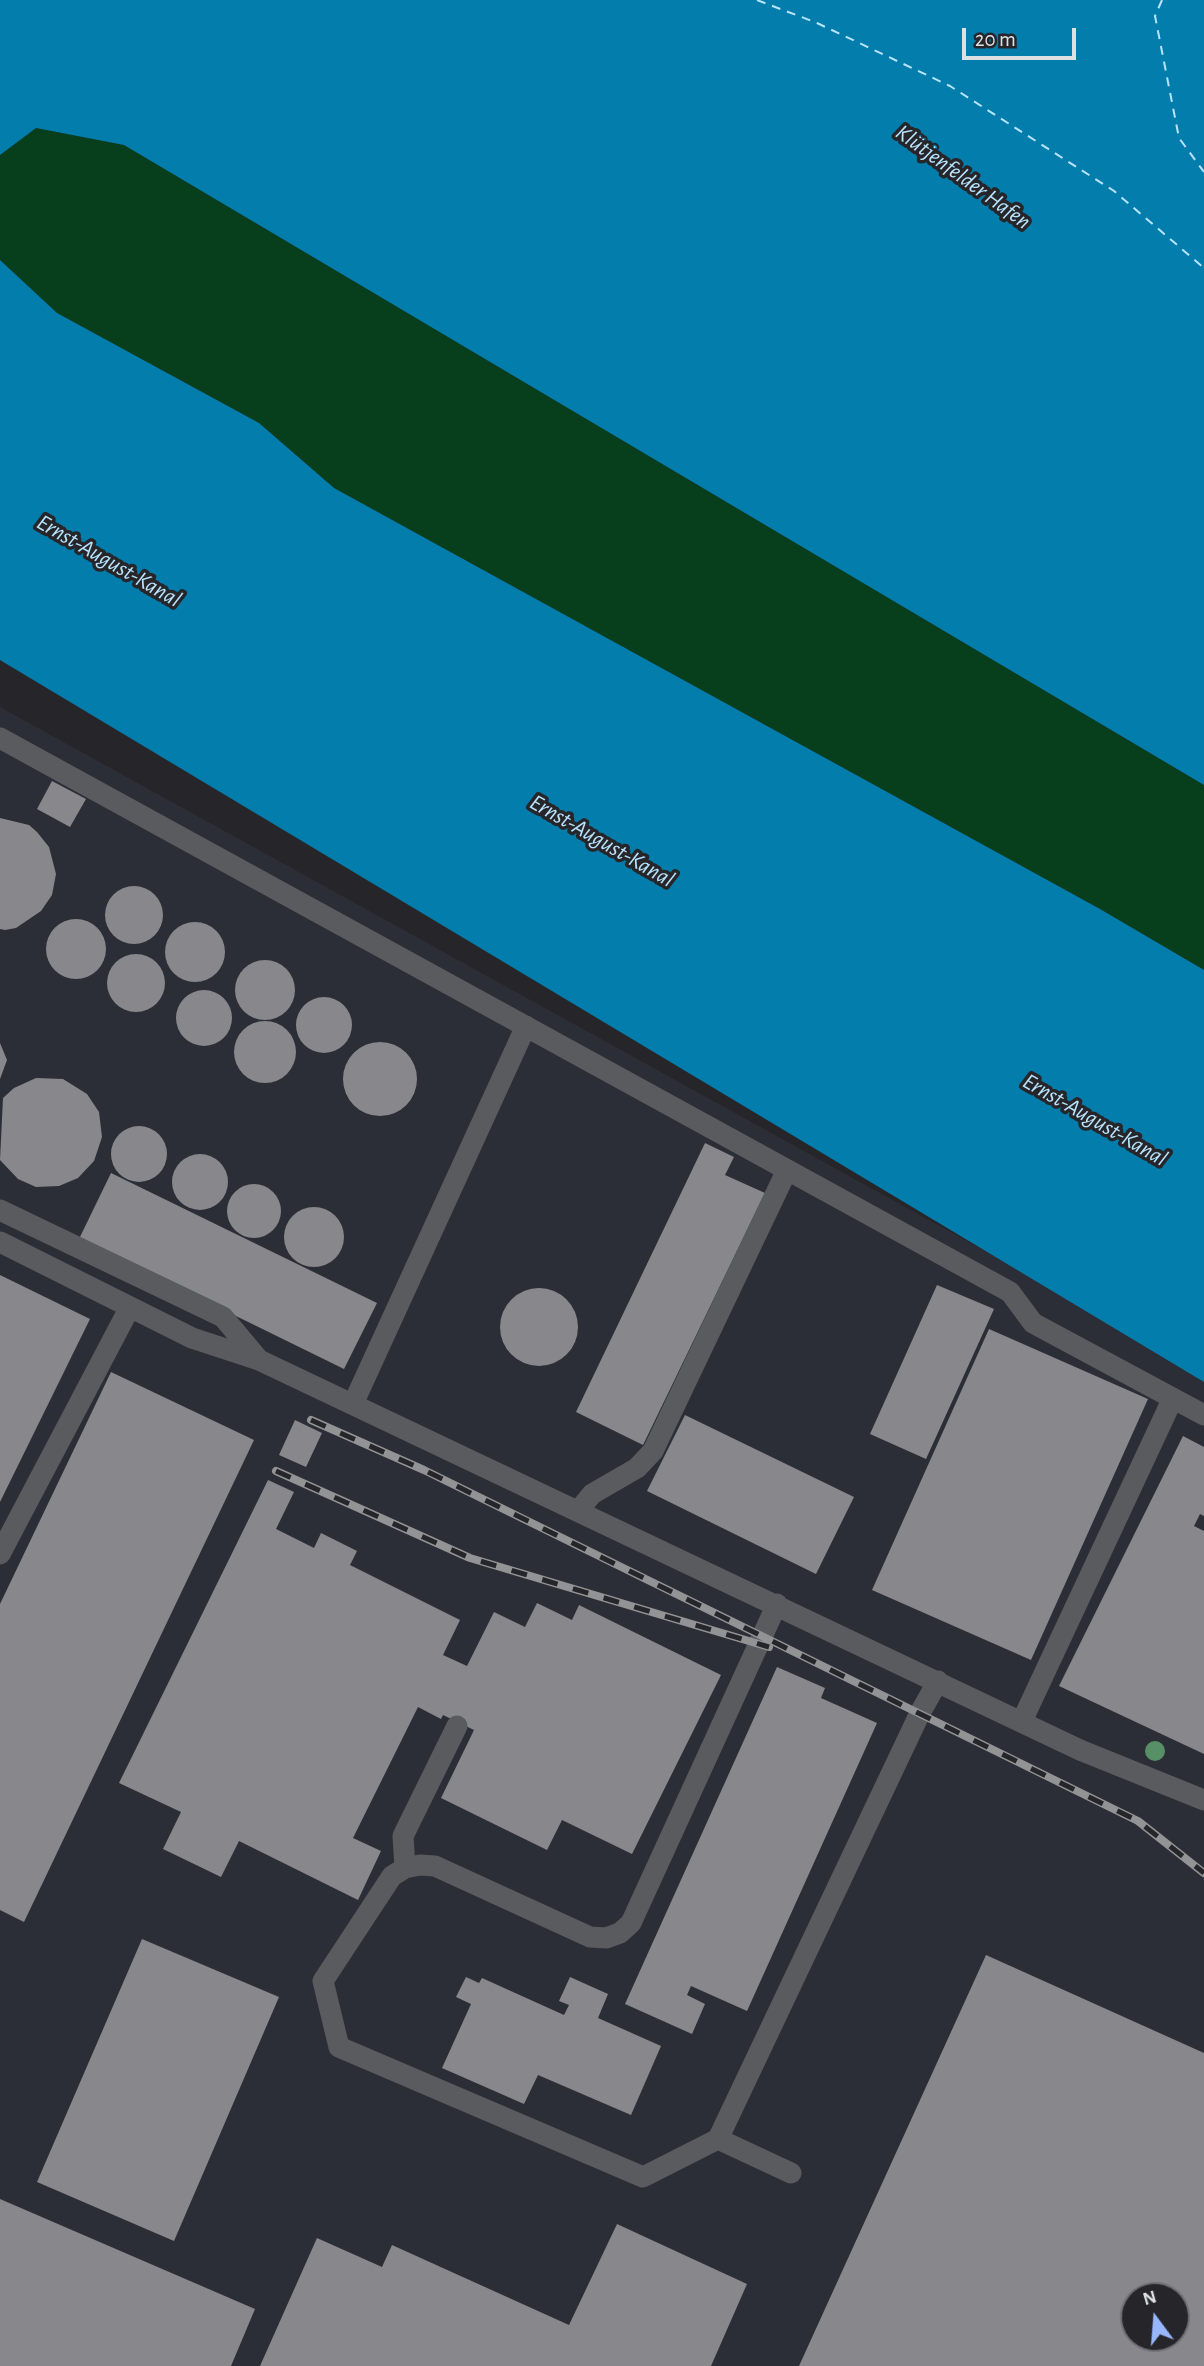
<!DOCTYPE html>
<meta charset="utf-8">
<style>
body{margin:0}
#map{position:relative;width:1204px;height:2366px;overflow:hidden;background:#26262a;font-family:"Alegreya Sans",sans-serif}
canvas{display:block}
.north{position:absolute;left:1120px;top:2282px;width:70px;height:70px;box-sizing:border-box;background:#26262a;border:2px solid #707074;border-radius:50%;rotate:344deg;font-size:19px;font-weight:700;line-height:28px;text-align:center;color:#dfe0e2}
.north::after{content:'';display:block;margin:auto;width:24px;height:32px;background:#98b6fd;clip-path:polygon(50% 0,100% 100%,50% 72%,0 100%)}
.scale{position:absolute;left:962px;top:28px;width:114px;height:32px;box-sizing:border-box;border:4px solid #dfe0e2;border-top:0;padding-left:9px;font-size:21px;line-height:24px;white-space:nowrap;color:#dfe0e2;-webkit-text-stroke:5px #26262a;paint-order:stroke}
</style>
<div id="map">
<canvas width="1204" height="2366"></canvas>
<div class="north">N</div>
<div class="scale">20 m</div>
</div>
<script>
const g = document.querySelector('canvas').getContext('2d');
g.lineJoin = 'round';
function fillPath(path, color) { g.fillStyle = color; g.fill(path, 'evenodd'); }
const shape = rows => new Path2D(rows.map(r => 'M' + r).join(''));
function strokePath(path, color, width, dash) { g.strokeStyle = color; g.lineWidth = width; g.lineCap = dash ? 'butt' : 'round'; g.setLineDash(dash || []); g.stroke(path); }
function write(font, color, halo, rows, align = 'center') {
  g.font = font + ' "Alegreya Sans",sans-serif'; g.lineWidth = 7; g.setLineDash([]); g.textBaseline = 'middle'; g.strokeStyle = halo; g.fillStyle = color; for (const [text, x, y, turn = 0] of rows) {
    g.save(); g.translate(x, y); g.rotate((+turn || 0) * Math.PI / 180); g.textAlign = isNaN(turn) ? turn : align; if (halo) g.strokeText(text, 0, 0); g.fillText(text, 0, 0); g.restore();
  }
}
fillPath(shape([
 [0,707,1204,1372,1204,2366,0,2366],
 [1134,2296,1176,2296,1176,2338,1134,2338]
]), '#2c2e37');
fillPath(shape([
 [36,128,124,145,1204,785,1204,970,1100,909,334,488,259,423,57,313,0,260,0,155]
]), '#073f1c');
fillPath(shape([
 [0,0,1204,0,1204,785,124,145,36,128,0,155],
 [0,260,57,313,259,423,334,488,1100,909,1204,970,1204,1382,0,660]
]), '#037dac');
strokePath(shape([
 [757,0,817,23,950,86,1114,191,1204,268],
 [1162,0,1155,16,1179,138,1204,172]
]), '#b8e4fe', 2, [9, 7]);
fillPath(shape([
 [52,781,86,799,70,827,37,809],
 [0,818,29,825,37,832,49,847,56,874,52,895,41,911,16,928,5,930,0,929],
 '105 915a29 29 0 1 1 58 0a29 29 0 1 1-58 0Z',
 '46 949a30 30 0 1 1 60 0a30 30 0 1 1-60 0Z',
 '165 952a30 30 0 1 1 60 0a30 30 0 1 1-60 0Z',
 '107 983a29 29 0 1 1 58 0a29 29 0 1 1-58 0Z',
 '235 990a30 30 0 1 1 60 0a30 30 0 1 1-60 0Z',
 '176 1018a28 28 0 1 1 56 0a28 28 0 1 1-56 0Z',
 '296 1025a28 28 0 1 1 56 0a28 28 0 1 1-56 0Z',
 '234 1052a31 31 0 1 1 62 0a31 31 0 1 1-62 0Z',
 '343 1079a37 37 0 1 1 74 0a37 37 0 1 1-74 0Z',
 [0,1043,7,1060,0,1079],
 [36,1078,63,1079,87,1094,99,1112,102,1137,94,1161,78,1178,59,1186,36,1187,18,1179,0,1160,3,1098,14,1088],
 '111 1154a28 28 0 1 1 56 0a28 28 0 1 1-56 0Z',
 [705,1143,734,1157,725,1175,765,1193,643,1445,576,1412],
 '172 1182a28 28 0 1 1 56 0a28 28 0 1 1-56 0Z',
 [111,1173,377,1303,344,1369,79,1239],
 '227 1211a27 27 0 1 1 54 0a27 27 0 1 1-54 0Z',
 '284 1237a30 30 0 1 1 60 0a30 30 0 1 1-60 0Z',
 [0,1275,90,1319,0,1502],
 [937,1285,994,1309,926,1459,870,1434],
 '500 1327a39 39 0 1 1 78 0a39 39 0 1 1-78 0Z',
 [989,1329,1148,1399,1031,1660,872,1590],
 [111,1372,254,1440,24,1922,0,1910,0,1604],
 [685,1415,854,1497,816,1574,647,1491],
 [295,1420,322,1433,306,1467,279,1455],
 [1183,1436,1204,1447,1204,1516,1200,1514,1194,1526,1204,1531,1204,1754,1059,1686],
 [268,1480,294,1492,276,1529,314,1548,321,1533,357,1551,350,1565,460,1620,443,1655,467,1666,494,1612,525,1627,537,1603,572,1620,579,1605,721,1675,632,1854,562,1820,547,1850,441,1798,474,1730,443,1715,441,1719,418,1707,353,1838,381,1851,358,1900,239,1841,221,1877,163,1849,181,1812,119,1783],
 [777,1667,825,1688,821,1698,877,1723,747,2011,691,1986,687,1995,705,2004,692,2034,625,2004],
 [142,1939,279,1997,174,2241,37,2182],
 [986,1955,1204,2053,1204,2366,799,2366],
 [1134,2296,1176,2296,1176,2338,1134,2338],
 [466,1977,479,1983,482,1978,564,2015,569,2005,559,2001,570,1977,608,1994,598,2018,661,2046,631,2115,538,2075,524,2104,442,2068,471,2004,456,1997],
 [0,2199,255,2309,231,2366,0,2366],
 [617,2224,747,2284,711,2366,260,2366,317,2238,382,2267,392,2245,569,2325]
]), '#88878b');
strokePath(shape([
 [0,738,1010,1292,1033,1323,1204,1415],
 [0,1210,223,1317,259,1360,1080,1750],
 [0,1242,192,1338,259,1360],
 [353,1404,526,1026],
 [579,1510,592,1494,637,1468,653,1451,787,1170],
 [0,1554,130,1307],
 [1022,1721,1173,1398],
 [405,1868,403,1836,457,1726],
 [718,2139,643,2177,339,2047,323,1981,392,1876,405,1868,420,1865,435,1866,590,1937,606,1938,620,1933,631,1923,777,1604],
 [791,2173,718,2139,920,1713,938,1681]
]), '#5a5b5e', 21);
strokePath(shape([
 [1080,1750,1204,1800]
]), '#5a5b5e', 21);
const rail = shape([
 [311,1420,424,1470,1138,1821,1204,1873],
 [276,1471,470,1558,769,1647]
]);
strokePath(rail, '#929395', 8);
strokePath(rail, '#26262a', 5, [16]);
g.fillStyle = '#579067';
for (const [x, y] of [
 [1155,1751]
]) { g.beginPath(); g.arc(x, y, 10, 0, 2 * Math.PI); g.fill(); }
write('italic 23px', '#b8e4fe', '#26262a', [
 ["Klütjenfelder Hafen",963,177,36],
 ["Ernst-August-Kanal",109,561,30],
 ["Ernst-August-Kanal",602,841,30],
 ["Ernst-August-Kanal",1095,1120,30]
]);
</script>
